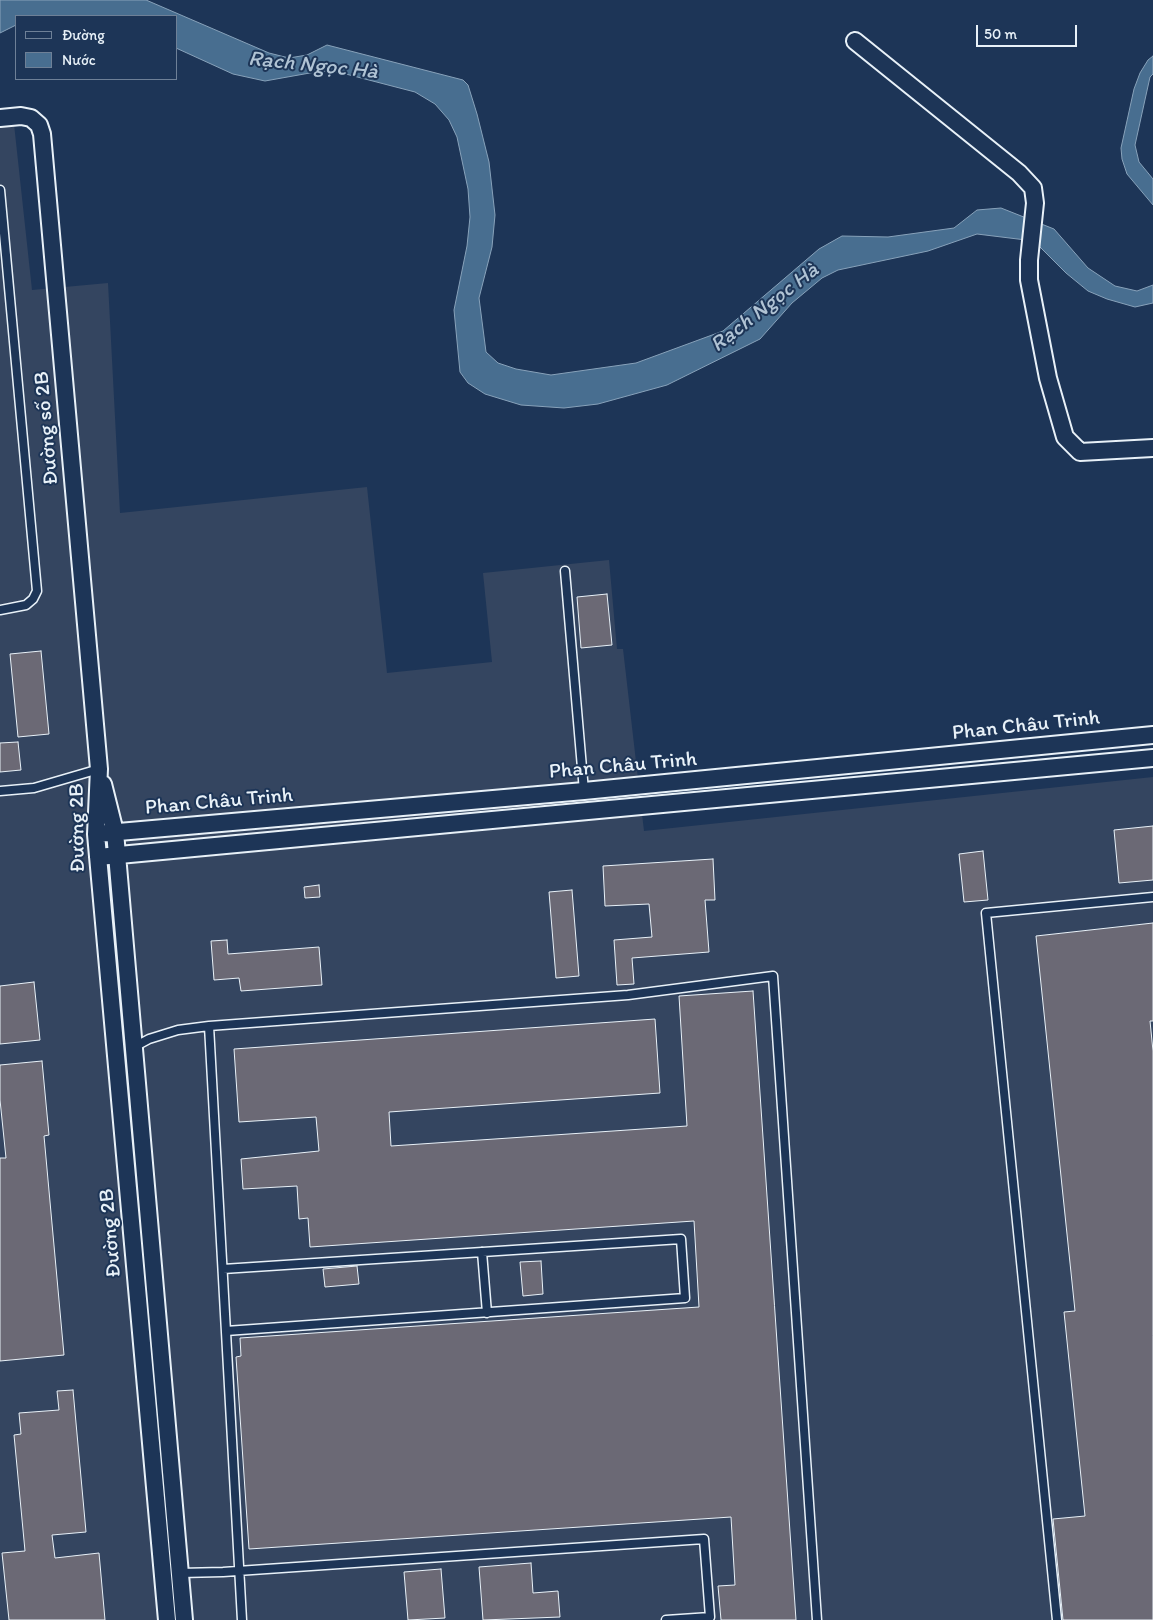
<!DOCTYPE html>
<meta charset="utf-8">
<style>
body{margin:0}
#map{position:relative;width:1153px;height:1620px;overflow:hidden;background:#1d3557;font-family:Itim,sans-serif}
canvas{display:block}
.legend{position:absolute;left:15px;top:15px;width:162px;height:65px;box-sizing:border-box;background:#1d3557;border:1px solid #6e8097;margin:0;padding:6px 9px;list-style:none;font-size:15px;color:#e8f1f8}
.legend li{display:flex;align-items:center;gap:10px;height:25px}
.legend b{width:25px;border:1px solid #6e8097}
.scale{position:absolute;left:976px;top:25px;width:101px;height:22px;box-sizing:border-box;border:2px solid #e8f1f8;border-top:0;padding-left:6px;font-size:15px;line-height:18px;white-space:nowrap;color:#e8f1f8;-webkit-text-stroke:4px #1d3557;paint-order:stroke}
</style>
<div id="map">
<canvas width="1153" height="1620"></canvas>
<ul class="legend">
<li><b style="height:6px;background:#1d3557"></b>Đường</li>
<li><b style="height:14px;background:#486e90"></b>Nước</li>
</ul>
<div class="scale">50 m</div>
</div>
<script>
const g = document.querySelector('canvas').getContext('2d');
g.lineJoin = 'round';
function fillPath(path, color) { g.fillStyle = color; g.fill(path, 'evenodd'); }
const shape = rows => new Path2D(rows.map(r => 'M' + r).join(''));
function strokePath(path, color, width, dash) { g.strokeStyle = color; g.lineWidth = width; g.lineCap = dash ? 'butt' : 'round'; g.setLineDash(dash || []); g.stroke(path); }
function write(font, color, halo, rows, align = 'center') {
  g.font = font + ' Itim,sans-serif'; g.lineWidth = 4; g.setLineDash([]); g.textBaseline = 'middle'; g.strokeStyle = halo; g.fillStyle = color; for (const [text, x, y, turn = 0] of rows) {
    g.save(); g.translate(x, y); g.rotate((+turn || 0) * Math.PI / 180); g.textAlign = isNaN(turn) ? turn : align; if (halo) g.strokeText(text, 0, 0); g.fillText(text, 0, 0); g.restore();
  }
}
fillPath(shape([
 [14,124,32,290,108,283,120,513,367,487,387,673,492,662,483,573,609,560,617,649,623,649,644,831,1153,777,1153,1620,0,1620,0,125]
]), '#344560');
const water = shape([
 [0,0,146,0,269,53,289,58,307,55,327,45,463,80,468,85,477,114,489,162,495,215,492,247,479,298,486,352,498,363,516,369,551,375,636,363,723,331,819,249,842,236,888,237,954,228,977,210,1001,208,1054,229,1088,268,1115,286,1137,291,1153,285,1153,303,1135,307,1107,299,1088,291,1066,273,1034,241,977,234,928,251,838,270,822,278,792,303,760,339,667,385,598,404,564,408,521,405,485,394,468,383,460,372,454,310,467,246,470,217,468,189,457,137,449,120,435,104,415,92,342,73,321,71,265,81,233,74,176,48,176,16,16,16,16,25,0,33,0,0],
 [1153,56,1153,74,1150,77,1135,145,1139,162,1153,179,1153,205,1127,174,1122,159,1121,148,1134,89,1140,73,1148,60,1153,56]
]);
fillPath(water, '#486e90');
strokePath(water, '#88a2ba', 1);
const building = shape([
 [607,594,612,645,581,648,577,597,607,594],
 [41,651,49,734,18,737,10,654,41,651],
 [18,742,21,770,0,772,0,743,18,742],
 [1153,826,1153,880,1119,883,1114,830,1153,826],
 [983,851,988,900,964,902,959,854,983,851],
 [713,859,715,900,705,900,709,952,632,958,634,984,617,985,614,940,652,937,649,904,605,906,603,866,713,859],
 [319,885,320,897,305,898,304,887,319,885],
 [572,890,579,976,556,978,549,892,572,890],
 [1153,923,1153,1021,1150,1021,1153,1051,1153,1620,1063,1620,1053,1519,1085,1516,1064,1312,1075,1311,1036,936,1153,923],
 [227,940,228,954,319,947,322,985,241,991,239,978,214,980,211,941,227,940],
 [34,982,40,1040,0,1044,0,986,34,982],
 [753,991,796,1620,721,1620,718,1586,735,1585,731,1517,249,1549,236,1357,241,1356,240,1338,699,1307,694,1221,310,1247,308,1218,299,1219,297,1186,243,1189,241,1159,319,1151,316,1117,239,1122,234,1049,655,1019,660,1093,389,1112,391,1146,687,1126,679,996,753,991],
 [42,1061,49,1135,44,1136,64,1355,0,1361,0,1158,6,1158,0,1100,0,1065,42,1061],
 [541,1261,543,1294,523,1296,520,1262,541,1261],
 [357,1266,359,1284,325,1287,323,1269,357,1266],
 [73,1390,86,1532,52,1535,55,1558,99,1553,105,1620,9,1620,2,1553,25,1551,14,1435,21,1434,19,1413,59,1410,57,1391,73,1390],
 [531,1563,533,1593,558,1591,560,1617,483,1620,479,1567,531,1563],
 [441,1569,445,1618,408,1620,404,1572,441,1569]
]);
fillPath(building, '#6b6975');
strokePath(building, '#e8f1f8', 1);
const service = shape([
 [0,190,37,591,33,599,26,605,0,610],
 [565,571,584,791],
 [0,791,34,788,99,769],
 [136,1046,149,1039,178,1030,209,1026],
 [482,1252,487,1313],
 [223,1269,681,1239,685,1298,226,1331],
 [180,1573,223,1572,704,1539,710,1617,666,1620],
 [242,1620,209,1026,628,995,773,976,817,1620],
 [1057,1620,986,913,1153,897]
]);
const minor = shape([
 [855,41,1019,173,1033,188,1035,203,1029,260,1029,280,1048,378,1065,437,1080,452,1153,448],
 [0,118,21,116,31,118,39,125,42,134,99,769,96,834,167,1620],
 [103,784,115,832,184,1620],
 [96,834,584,791,1153,735],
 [98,857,1153,758]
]);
strokePath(service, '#e8f1f8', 11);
strokePath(minor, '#e8f1f8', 20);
strokePath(service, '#1d3557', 8);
strokePath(minor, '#1d3557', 16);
write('21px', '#e8f1f8', '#1d3557', [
 ["Đường số 2B",47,428,-95],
 ["Phan Châu Trinh",1026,726,-6],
 ["Phan Châu Trinh",623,766,-5],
 ["Phan Châu Trinh",219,802,-5],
 ["Đường 2B",78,828,-91],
 ["Đường 2B",111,1233,-95]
]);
write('italic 22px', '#b0c3d4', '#1d3557', [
 ["Rạch Ngọc Hà",313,66,6],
 ["Rạch Ngọc Hà",765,308,-38]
]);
</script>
